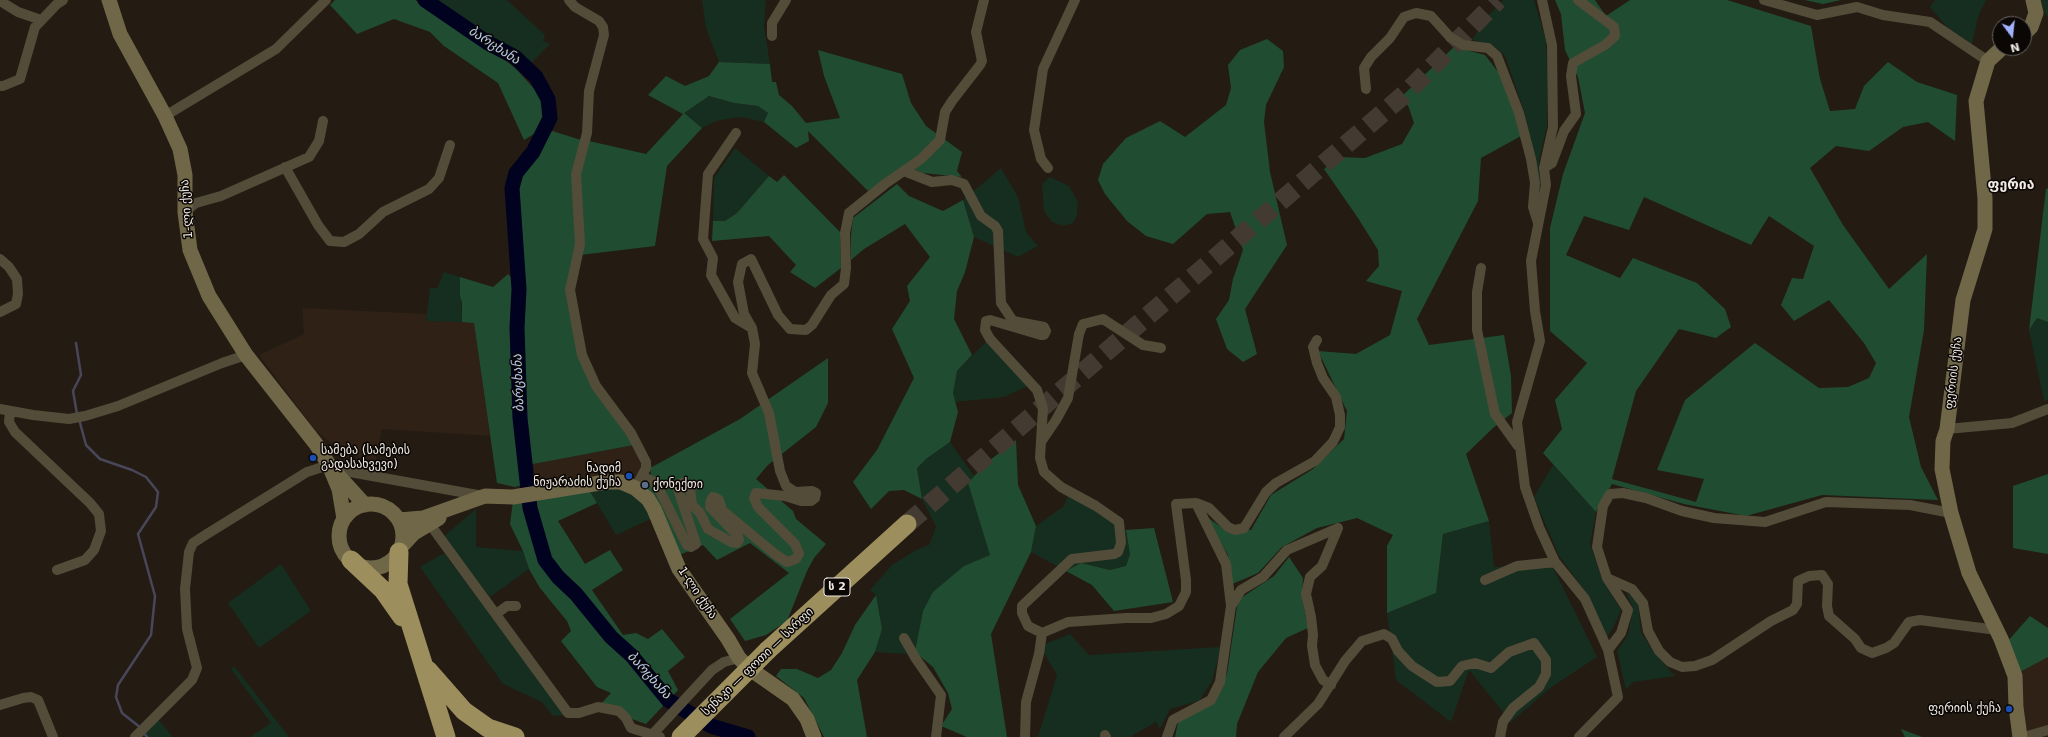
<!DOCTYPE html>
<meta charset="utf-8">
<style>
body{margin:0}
#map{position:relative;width:2048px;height:737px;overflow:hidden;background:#241b13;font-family:"DejaVu Sans",sans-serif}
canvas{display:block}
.north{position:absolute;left:1992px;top:16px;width:40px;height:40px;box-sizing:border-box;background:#0a0704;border:1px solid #66615e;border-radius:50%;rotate:165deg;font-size:11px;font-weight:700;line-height:16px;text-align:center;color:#f0e9e4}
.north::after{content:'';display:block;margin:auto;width:14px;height:18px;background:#a3b2fd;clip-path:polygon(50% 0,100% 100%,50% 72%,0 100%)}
</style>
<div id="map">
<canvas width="2048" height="737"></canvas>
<div class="north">N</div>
</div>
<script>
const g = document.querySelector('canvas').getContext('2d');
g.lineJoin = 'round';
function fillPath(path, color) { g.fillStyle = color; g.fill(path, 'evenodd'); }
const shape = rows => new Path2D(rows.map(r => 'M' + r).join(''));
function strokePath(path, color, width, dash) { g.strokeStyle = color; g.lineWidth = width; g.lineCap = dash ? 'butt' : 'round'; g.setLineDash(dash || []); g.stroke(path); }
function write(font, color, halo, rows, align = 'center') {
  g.font = font + ' "DejaVu Sans","Noto Sans Georgian",sans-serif'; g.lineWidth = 3; g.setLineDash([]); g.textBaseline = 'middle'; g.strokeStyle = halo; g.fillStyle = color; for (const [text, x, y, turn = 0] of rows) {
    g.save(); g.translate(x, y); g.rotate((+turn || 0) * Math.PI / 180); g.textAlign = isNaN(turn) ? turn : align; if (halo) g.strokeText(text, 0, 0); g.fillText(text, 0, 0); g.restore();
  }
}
fillPath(shape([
 [302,308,427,314,426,321,474,322,490,436,382,429,375,463,340,450,315,430,259,355,304,334],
 [634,445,644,466,635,486,530,491,528,465],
 [2046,657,2048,657,2048,727,2027,734,2020,672]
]), '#2f2115');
fillPath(shape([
 [430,0,507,0,545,35,543,41,550,44,528,66,519,55],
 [702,0,766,0,764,26,770,64,719,62,706,28],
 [1503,0,1534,0,1546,41,1548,76,1547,126,1539,161,1542,180,1539,202,1535,158,1524,111,1505,56,1493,45,1472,40,1489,15],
 [1935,0,1986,0,1978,17,1972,44,1947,27,1930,7],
 [2041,0,2048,0,2048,18,2044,11],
 [709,96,734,103,758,106,768,113,764,122,741,117,716,121,702,128,683,113],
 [735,148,769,176,737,213,725,221,713,221,714,178],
 [1001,168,1018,197,1026,232,1038,246,1018,257,974,237,963,200],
 [1050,177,1069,186,1078,202,1077,215,1073,223,1063,226,1052,222,1044,211,1042,184],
 [444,272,460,277,462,322,426,321,430,288,437,288],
 [2037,318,2048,322,2048,400,2044,401,2029,330],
 [987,341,1028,386,1004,397,955,402,953,393,957,371],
 [950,442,974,476,968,483,991,555,964,566,923,611,915,652,905,654,875,652,882,629,876,595,870,590,892,565,916,550,929,545,936,527,922,499,917,468,926,459],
 [1553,465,1596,512,1590,544,1602,579,1621,610,1615,624,1607,637,1588,595,1559,556,1534,497],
 [621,482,657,516,616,535,589,490],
 [1069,493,1102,507,1126,530,1130,554,1126,566,1110,570,1081,563,1066,571,1031,552,1036,526,1064,506],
 [476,509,476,547,523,551,529,569,490,597,443,537],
 [1489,521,1494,567,1552,565,1597,657,1550,688,1511,722,1469,670,1451,722,1396,680,1387,613,1436,593,1443,534],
 [444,553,565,715,553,716,542,702,503,684,420,567],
 [281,564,311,611,259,648,228,603],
 [1625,590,1638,603,1641,632,1653,651,1675,676,1633,682,1626,690,1617,651,1628,635,1633,608],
 [1070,634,1089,655,1221,647,1212,681,1199,701,1170,709,1160,729,1156,722,1130,737,1038,737,1057,675,1040,646],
 [234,666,289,737,250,737,271,723,231,669],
 [157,718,173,737,147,737,143,731]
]), '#162e1f');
fillPath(shape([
 [335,0,415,0,498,54,516,69,538,93,543,103,545,120,537,132,524,140,498,83,444,46,430,32,394,19,357,34,330,5],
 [1555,0,1595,0,1606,16,1630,0,1727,0,1811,26,1820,79,1830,111,1855,109,1864,86,1888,62,1917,82,1957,95,1955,141,1928,122,1903,127,1869,151,1836,146,1810,168,1843,225,1889,289,1927,254,1924,330,1909,417,1921,467,1938,500,1822,495,1746,516,1684,504,1612,484,1596,512,1543,453,1562,429,1555,400,1587,363,1550,331,1550,228,1563,174,1585,113,1578,77,1565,50,1561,14],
 [1644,197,1751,245,1769,216,1814,246,1803,279,1792,278,1781,305,1794,321,1829,300,1864,343,1876,363,1869,378,1848,387,1819,388,1755,343,1685,400,1657,470,1704,479,1696,502,1612,479,1636,391,1679,329,1716,338,1731,327,1725,309,1697,283,1633,258,1620,278,1566,255,1584,216,1629,230],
 [1805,0,1841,0,1823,4],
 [1267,39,1283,51,1284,67,1266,105,1264,122,1270,172,1287,245,1245,309,1257,354,1243,362,1227,349,1216,319,1229,300,1233,279,1243,250,1230,212,1207,214,1173,244,1146,236,1127,221,1105,194,1098,180,1103,164,1126,138,1160,121,1185,137,1226,105,1231,88,1228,65,1240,50],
 [1454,47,1485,55,1499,73,1515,114,1521,136,1481,158,1478,201,1417,319,1429,345,1504,335,1511,376,1512,413,1493,428,1466,454,1489,521,1443,534,1436,593,1387,613,1387,546,1393,535,1357,518,1317,528,1282,547,1258,573,1230,585,1228,555,1204,515,1227,531,1251,530,1271,495,1313,469,1344,439,1347,411,1318,351,1356,354,1390,335,1402,291,1366,281,1379,266,1378,250,1358,218,1324,169,1338,157,1365,158,1402,144,1414,123,1409,108,1402,96],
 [818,50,902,74,911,103,926,126,962,152,957,171,962,177,923,173,905,166,868,191,808,131,809,141,796,148,764,122,768,113,758,106,734,103,709,96,684,113,702,128,667,166,655,246,580,255,579,175,589,141,646,154,683,114,648,95,666,76,685,86,709,76,719,62,770,64,772,82,776,82,779,95,792,106,806,123,840,118,824,76],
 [549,130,581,140,575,246,566,291,593,388,634,445,528,465,524,413,522,282,515,189,519,174,530,164],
 [784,175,840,232,841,268,815,288,790,272,796,265,769,236,712,241,713,221,725,221,737,213,769,176,777,182],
 [897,184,909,196,943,211,963,200,974,237,965,272,957,291,954,319,972,355,957,371,953,393,958,412,950,442,926,459,917,468,922,499,904,490,889,491,871,509,853,482,877,450,914,378,892,329,910,301,907,286,930,257,905,224,864,249,851,260,851,235,853,218],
 [2048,188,2048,322,2037,318,2029,330,2046,189],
 [508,274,514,280,513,398,522,485,515,487,497,483,474,323,462,322,462,303,460,296,460,277,493,287],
 [828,358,828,403,816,427,768,465,756,479,793,511,796,519,826,544,814,558,807,571,787,621,766,635,745,641,730,619,789,573,750,543,717,560,703,545,677,556,646,493,651,474,648,459,652,467,740,419],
 [1016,440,1018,485,1036,526,1031,552,991,634,1007,737,967,737,941,726,952,709,948,693,933,667,915,652,917,641,923,611,933,592,964,566,990,555,968,483,986,463],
 [2048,474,2048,554,2013,548,2013,486],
 [589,490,597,503,558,521,585,564,610,550,623,570,592,590,623,635,636,633,648,639,662,629,685,657,668,671,678,690,646,724,598,707,611,693,597,687,561,641,571,631,567,621,540,588,529,569,523,551,510,524,513,501],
 [1154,528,1173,602,1114,611,1092,585,1066,571,1081,563,1110,570,1126,566,1130,554,1126,530],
 [1289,557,1303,578,1302,598,1308,628,1286,638,1258,672,1237,724,1236,737,1175,737,1178,722,1209,706,1227,674,1238,600,1274,576],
 [876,595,882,629,875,652,857,680,867,737,824,737,804,698,776,676,781,669,797,669,818,678,831,670,842,653,855,625],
 [2030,616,2048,628,2048,657,2020,672,2007,642],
 [1901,729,1922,737,1905,737]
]), '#204d31');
strokePath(shape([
 [76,343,81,375,73,391,77,414],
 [79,419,86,445,100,459,132,470,146,477,158,492,156,507,138,534,155,596,151,635,118,685,116,697,122,713,141,728],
 [143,732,147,737]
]), '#48475a', 2.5);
strokePath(shape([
 [425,0,488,43,515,57,536,77,548,99,550,118,533,152,516,173,512,188,519,289,517,328,520,418,530,508,545,560,558,577,576,594,611,637,632,656,668,700,711,726,748,737]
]), '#00021f', 15);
strokePath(shape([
 [907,524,1407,92,1498,0]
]), '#433a32', 19, [19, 10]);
strokePath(shape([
 [569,0,575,7,599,21,603,27,604,35,589,91,587,133,576,174,580,244,570,290,582,355,596,386,631,433,646,462,646,468,639,481],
 [1542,0,1552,45,1553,127,1544,168,1546,185,1531,261,1535,311,1540,341,1517,422,1525,487,1539,527,1555,562,1585,599,1608,650,1618,697,1579,737],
 [1764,0,1817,15,1857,7,1883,15,1930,22,1988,61],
 [0,1,18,12,41,20],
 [772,36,772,23,786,0],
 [0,86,3,86,20,79,35,27,57,4,63,0],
 [1366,89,1364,68,1371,57,1390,38,1404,17,1416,13,1431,16,1450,37,1463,45,1488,48,1497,56,1519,113,1531,159,1535,183,1533,207,1538,223],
 [165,116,276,49,326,0],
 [736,133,708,174,703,239,713,258,711,275,735,318,750,327],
 [285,167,318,225,330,241,344,242,359,234,383,212,429,189,439,178,450,145],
 [1048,168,1041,159,1034,130,1043,69,1075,0],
 [1544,168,1552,163,1564,131,1576,114,1571,76,1573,63,1605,45,1615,36,1614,27,1578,0],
 [904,171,932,182,952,180,964,184,981,216,995,226,998,231,1001,303,1013,321,1044,327,1046,331,1044,335,1041,335,990,320,986,321,985,330,990,339,1037,390,1043,408,1040,458,1044,472,1061,487,1096,506,1119,522,1121,543,1118,552,1114,554,1072,559,1022,606,1022,613,1028,626,1042,633,1068,622,1126,618,1151,618,1166,614,1179,606,1186,592,1186,580,1176,504,1196,503,1226,564,1231,606,1220,682,1211,700,1173,720,1167,737],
 [185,212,196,203,221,196,309,157,319,141,323,121],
 [0,259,9,267,17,279,18,294,16,304,0,312],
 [1481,268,1477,292,1477,330,1495,414,1518,446],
 [0,409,33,415,69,419,85,416,118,406,222,363,246,355],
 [10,412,9,422,15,432,90,503,99,514,101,531,94,550,85,560,57,570],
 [1947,429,2012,423,2048,409],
 [1041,442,1056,420,1068,398,1079,334,1083,324,1103,319,1143,345,1161,348],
 [642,476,654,482,659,489,687,545,691,547,696,544,678,489,681,483,686,483,690,488,692,505,700,513,708,529,731,542,737,543,739,540,738,536,710,507,711,500,713,497,716,498,719,500,722,510,775,554,787,562,796,559,799,554,795,544,758,507,754,498,756,493,785,496,801,501,811,501,815,498,816,493,812,491,795,492,786,486,780,471,769,413,752,373,755,344,752,328,744,314,738,282,742,264,751,259,778,315,790,329,806,330,812,325,831,295,844,284,846,268,845,233,849,213,885,184,921,159,940,140,945,112,952,101,980,65,982,61,976,32,984,0],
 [1196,503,1209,508,1228,527,1235,530,1244,528,1266,492,1276,483,1315,461,1333,442,1340,427,1340,415,1336,397,1323,378,1317,363,1313,347,1317,340],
 [429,523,568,713,579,713,598,707,619,711,626,718,631,728,660,737],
 [1607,578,1632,589,1643,603,1648,631,1659,651,1670,662,1682,667,1695,666,1712,660,1771,621,1793,610,1797,604,1798,581,1809,576,1822,575,1828,584,1827,606,1829,616,1855,639,1861,648,1872,653,1886,648,1894,643,1909,622,1920,620,1997,630],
 [1485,580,1517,566,1555,562],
 [1231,606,1241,590,1263,577,1287,550,1338,528],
 [496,614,507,606,516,606],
 [904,638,916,659,941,695,936,737],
 [1608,650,1621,633,1628,610,1607,578,1597,547,1603,506,1610,494,1623,493,1646,498,1682,511,1714,518,1765,522,1826,502,1910,505,1951,513],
 [1331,685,1323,680,1315,665,1312,646,1313,635,1311,617,1306,594,1310,577,1322,566,1338,528],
 [0,705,23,698,31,697,38,700,53,737],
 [652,735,712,670,724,662,739,658],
 [1105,735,1106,737],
 [135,737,192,680,197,668,187,629,185,589,189,552,193,543,207,534,307,472,329,465,350,472,483,496],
 [1025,737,1026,702,1039,654,1042,633],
 [1284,737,1318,704,1345,661,1362,641,1384,634,1392,639,1398,651,1412,666,1437,682,1450,681,1462,666,1475,663,1491,668,1509,652,1534,643,1546,660,1546,674,1539,687,1513,708,1503,722,1500,737],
 [2024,737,2048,730]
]), '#524c39', 10);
strokePath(shape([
 [109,0,120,34,165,116,180,149,185,175,185,212,190,250,209,296,246,355,316,444,329,465,339,489,344,519],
 [2024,34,2031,27,2036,13,2033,0],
 [2002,48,1988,61,1976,101,1985,198,1985,229,1963,300,1947,429,1943,441,1942,469,1951,513,1969,573,2001,639,2015,676,2016,707,2020,737],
 [336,473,365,505],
 '339 536a32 32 0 1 1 64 0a32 32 0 1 1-64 0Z',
 [399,520,423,518,485,496,513,497,606,482,621,482,635,488,648,499,654,509,679,569,728,639,739,658,750,669,793,699,807,719,814,737],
 [402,546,414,533,439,518]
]), '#706748', 15);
strokePath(shape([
 [399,552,398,584,446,737],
 [351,560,383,590,402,617],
 [768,650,907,524],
 [428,670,464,711,488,728,515,737]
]), '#9c8e5d', 19);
strokePath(shape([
 [681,737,768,650]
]), '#9c8e5d', 19);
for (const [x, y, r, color] of [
 [313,458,4,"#1a4fb4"],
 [629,476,4,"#1a4fb4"],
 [645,485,4,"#5c6f8a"],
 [2009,709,4,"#1a4fb4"]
]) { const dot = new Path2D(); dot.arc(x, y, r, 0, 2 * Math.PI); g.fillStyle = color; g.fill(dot); strokePath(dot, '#0a0704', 1.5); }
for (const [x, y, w] of [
 [837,587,26]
]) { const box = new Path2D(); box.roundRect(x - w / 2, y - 9, w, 18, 3); g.fillStyle = '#0a0704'; g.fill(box); strokePath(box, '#f0e9e4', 1); }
write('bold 11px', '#f0e9e4', null, [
 ["ს 2",837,587]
]);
write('12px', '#f0e9e4', '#0a0704', [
 ["1-ლი ქუჩა",187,209,-94],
 ["ფერიის ქუჩა",1954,373,-83],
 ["1-ლი ქუჩა",697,593,56],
 ["სენაკი — ფოთი — სარფი",758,662,-44]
]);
write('12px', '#f0e9e4', '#0a0704', [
 ["სამება (სამების",321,451],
 ["გადასახვევი)",321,465],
 ["ნადიმ",621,469,"right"],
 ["ნიჟარაძის ქუჩა",621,483,"right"],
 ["ქონექთი",653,485],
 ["ფერიის ქუჩა",2001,709,"right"]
], 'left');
write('italic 13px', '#b9cdf4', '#0a0704', [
 ["ბარცხანა",494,46,33],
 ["ბარცხანა",519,383,-92],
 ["ბარცხანა",649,676,48]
]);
write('bold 14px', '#f0e9e4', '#0a0704', [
 ["ფერია",2011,185]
]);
</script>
